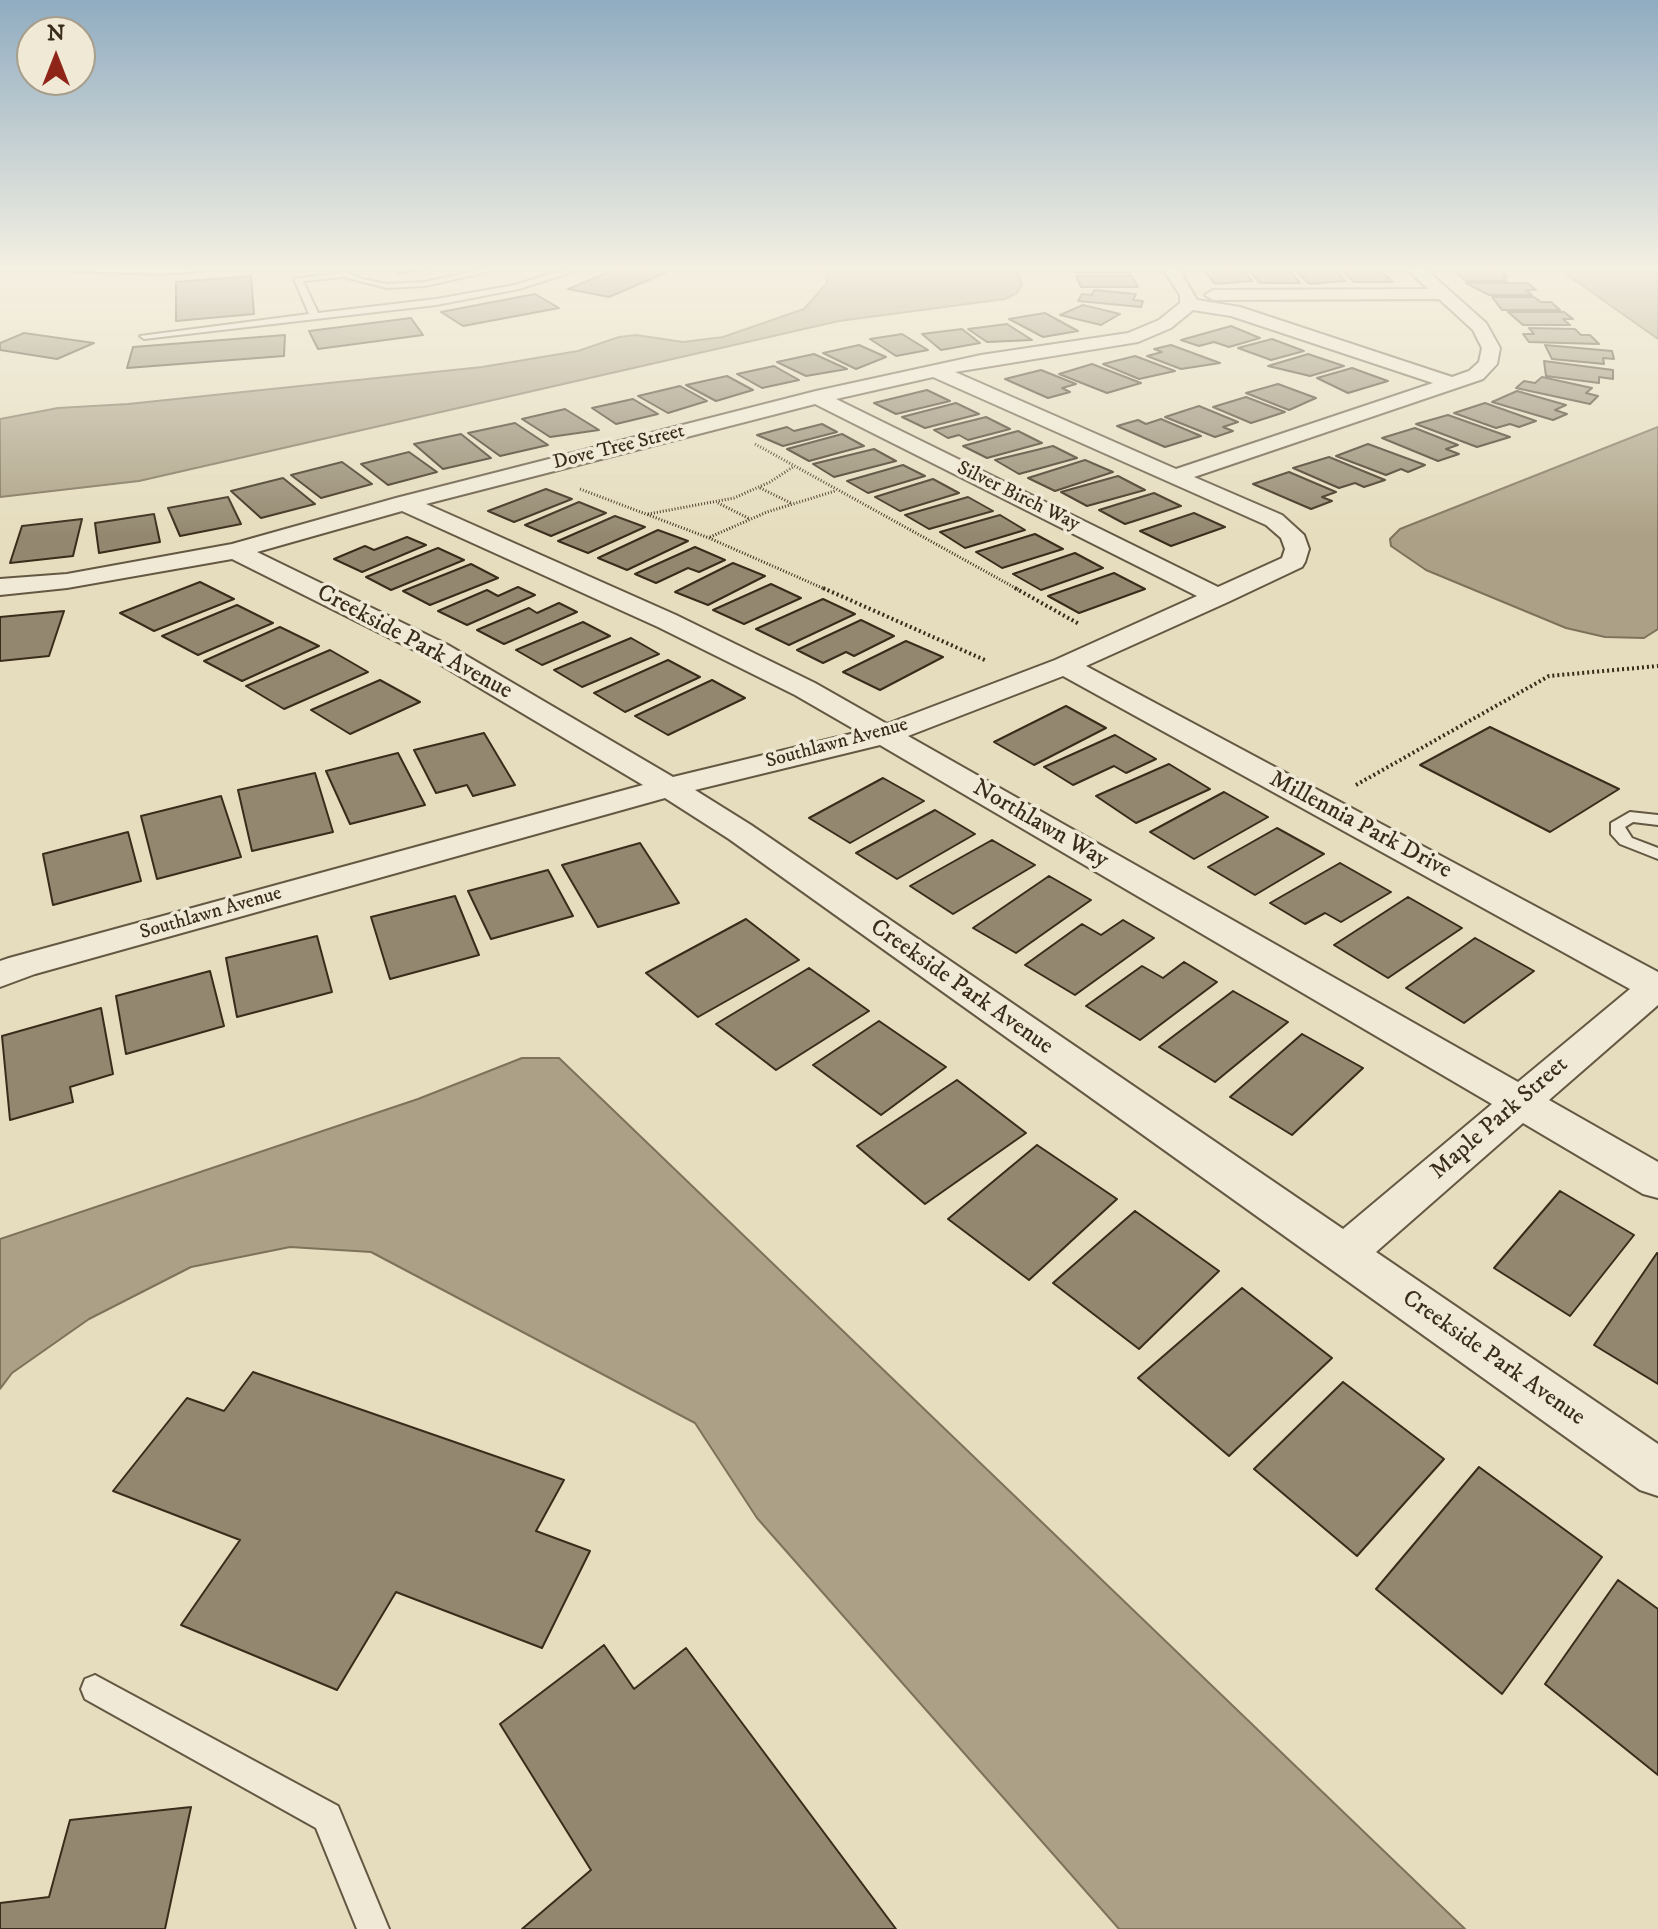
<!DOCTYPE html>
<style>
body{margin:0}
#map{position:relative;width:1658px;height:1929px;overflow:hidden;background:#e6ddbe;font-family:"IM FELL DW Pica",serif}
canvas{display:block}
.north{position:absolute;left:16px;top:16px;width:80px;height:80px;box-sizing:border-box;background:#efe9d5;border:2px solid #a79d8a;border-radius:50%;rotate:0deg;font-size:22px;font-weight:700;line-height:32px;text-align:center;color:#3a2c1a}
.north::after{content:'';display:block;margin:auto;width:28px;height:36px;background:#8f2418;clip-path:polygon(50% 0,100% 100%,50% 72%,0 100%)}
</style>
<div id="map">
<canvas width="1658" height="1929"></canvas>
<div class="north">N</div>
</div>
<script>
const g = document.querySelector('canvas').getContext('2d');
g.lineJoin = 'round';
function fillPath(path, color) { g.fillStyle = color; g.fill(path, 'evenodd'); }
const shape = rows => new Path2D(rows.map(r => 'M' + r).join(''));
function strokePath(path, color, width, dash) { g.strokeStyle = color; g.lineWidth = width; g.lineCap = dash ? 'butt' : 'round'; g.setLineDash(dash || []); g.stroke(path); }
function write(font, color, halo, rows, align = 'center') {
  g.font = font + ' "IM FELL DW Pica",serif'; g.lineWidth = 7; g.setLineDash([]); g.textBaseline = 'middle'; g.strokeStyle = halo; g.fillStyle = color; for (const [text, x, y, turn = 0] of rows) {
    g.save(); g.translate(x, y); g.rotate((+turn || 0) * Math.PI / 180); g.textAlign = isNaN(turn) ? turn : align; if (halo) g.strokeText(text, 0, 0); g.fillText(text, 0, 0); g.restore();
  }
}
const water = shape([
 [815,266,1016,266,1022,284,1017,293,1005,299,839,321,139,481,0,497,0,419,58,408,128,404,482,367,578,351,619,337,636,335,683,342,723,337,804,309,827,283,826,276,815,266],
 [1559,266,1658,266,1658,339,1566,274,1565,269,1559,266],
 [1658,427,1658,629,1644,638,1605,637,1566,628,1426,570,1391,546,1390,539,1400,529,1658,427],
 [522,1058,559,1058,1465,1929,1119,1929,757,1518,695,1423,371,1252,290,1247,191,1267,89,1319,12,1373,0,1389,0,1239,418,1099,522,1058]
]);
fillPath(water, '#aca186');
strokePath(water, '#7e725b', 2);
const building = shape([
 [387,266,441,266,400,274,387,266],
 [624,266,667,272,609,297,568,289,624,266],
 [1071,266,1127,266,1131,273,1075,273,1071,266],
 [1293,267,1334,269,1345,281,1309,284,1293,267],
 [1353,267,1376,267,1393,282,1354,282,1341,269,1356,269,1353,267],
 [1241,268,1252,281,1215,284,1203,269,1241,268],
 [1498,269,1507,277,1502,277,1507,281,1466,281,1453,270,1498,269],
 [1289,270,1300,283,1260,283,1250,271,1289,270],
 [251,276,254,314,176,321,176,282,251,276],
 [1076,276,1132,276,1138,287,1081,287,1076,276],
 [1466,283,1528,283,1536,290,1526,290,1532,295,1489,295,1466,283],
 [1094,290,1136,294,1133,300,1143,301,1141,307,1078,301,1082,294,1092,295,1094,290],
 [535,294,559,308,463,326,441,312,535,294],
 [1492,297,1534,297,1541,302,1551,302,1560,310,1502,310,1492,297],
 [1083,305,1120,314,1101,325,1060,315,1083,305],
 [1508,312,1564,312,1573,319,1563,319,1570,325,1523,325,1508,312],
 [1045,313,1078,331,1043,337,1009,319,1045,313],
 [411,318,423,335,318,349,309,331,411,318],
 [1007,324,1032,340,987,342,968,329,1007,324],
 [1231,326,1260,338,1229,347,1214,342,1199,346,1181,340,1231,326],
 [1529,328,1575,329,1581,335,1590,335,1599,344,1529,342,1523,334,1534,334,1529,328],
 [962,329,980,343,941,350,922,334,962,329],
 [24,333,94,343,57,359,0,350,0,343,24,333],
 [902,334,928,350,896,356,870,339,902,334],
 [285,335,284,356,127,368,133,347,285,335],
 [1272,339,1304,351,1271,360,1238,348,1272,339],
 [859,345,886,357,856,369,823,353,859,345],
 [1171,345,1220,363,1181,369,1147,356,1162,352,1154,349,1171,345],
 [1545,345,1612,351,1614,359,1603,358,1604,364,1552,359,1545,345],
 [814,354,847,369,806,376,777,362,814,354],
 [1308,354,1344,366,1310,376,1268,366,1308,354],
 [1135,356,1175,371,1139,379,1103,364,1135,356],
 [1544,361,1613,370,1613,379,1599,377,1599,383,1546,376,1544,361],
 [1092,364,1141,383,1107,393,1059,374,1092,364],
 [774,366,799,380,762,388,737,374,774,366],
 [1352,368,1388,381,1348,393,1317,378,1352,368],
 [1041,370,1076,384,1062,388,1070,392,1048,398,1005,379,1041,370],
 [727,376,753,390,716,401,686,385,727,376],
 [1542,377,1592,388,1586,393,1598,396,1590,404,1516,388,1524,381,1535,383,1542,377],
 [1278,384,1316,398,1289,410,1246,393,1278,384],
 [680,386,707,401,668,413,638,396,680,386],
 [927,390,950,401,896,414,874,403,927,390],
 [1517,391,1566,405,1555,410,1567,414,1553,420,1492,402,1517,391],
 [1246,397,1285,412,1251,423,1213,407,1246,397],
 [633,399,658,414,616,424,592,408,633,399],
 [956,403,979,414,925,428,902,417,956,403],
 [1485,403,1536,421,1519,427,1510,424,1496,428,1454,413,1485,403],
 [1199,406,1238,422,1223,427,1233,431,1215,437,1165,417,1199,406],
 [565,409,599,430,550,437,522,419,565,409],
 [1448,415,1510,437,1477,447,1416,424,1448,415],
 [986,417,1010,429,968,440,959,435,948,438,934,430,986,417],
 [1161,419,1201,436,1165,447,1117,426,1138,420,1146,424,1161,419],
 [515,423,548,445,500,456,468,433,515,423],
 [822,424,837,432,783,446,757,435,787,427,794,431,822,424],
 [1415,428,1458,445,1446,449,1459,454,1438,461,1382,438,1415,428],
 [1018,431,1042,443,987,458,963,446,1018,431],
 [461,434,491,458,443,469,414,444,461,434],
 [842,434,864,446,809,461,787,449,842,434],
 [1368,444,1425,465,1408,472,1401,469,1386,475,1336,456,1368,444],
 [1053,446,1077,458,1019,474,995,460,1053,446],
 [874,449,896,461,834,477,813,464,874,449],
 [409,452,437,472,388,485,361,464,409,452],
 [1329,457,1385,480,1364,487,1355,483,1339,488,1293,468,1329,457],
 [1085,460,1113,472,1055,491,1028,478,1085,460],
 [342,462,372,484,321,498,291,475,342,462],
 [903,465,925,476,868,493,847,481,903,465],
 [1289,472,1336,492,1322,497,1332,501,1311,509,1253,484,1289,472],
 [1118,476,1145,490,1087,506,1061,492,1118,476],
 [283,478,315,504,261,518,231,491,283,478],
 [933,479,959,493,900,511,875,497,933,479],
 [546,489,572,499,514,522,488,511,546,489],
 [1154,493,1181,506,1125,524,1099,510,1154,493],
 [228,497,241,524,180,536,168,508,228,497],
 [968,497,993,511,929,529,905,515,968,497],
 [579,502,606,513,551,536,525,525,579,502],
 [1194,513,1225,527,1171,546,1140,531,1194,513],
 [154,514,160,542,99,553,95,523,154,514],
 [1000,515,1025,530,965,548,940,532,1000,515],
 [615,516,645,527,588,553,558,541,615,516],
 [82,519,73,556,10,563,22,526,82,519],
 [658,530,688,541,627,570,598,558,658,530],
 [1035,534,1063,549,1002,568,976,552,1035,534],
 [407,537,426,545,362,572,334,559,365,546,374,550,407,537],
 [695,547,725,560,699,572,688,568,656,583,635,574,695,547],
 [438,548,464,560,391,590,366,577,438,548],
 [1075,553,1103,568,1041,590,1013,574,1075,553],
 [733,563,765,576,708,605,675,592,733,563],
 [471,564,498,578,430,605,403,591,471,564],
 [1114,573,1145,589,1079,613,1048,596,1114,573],
 [200,582,234,599,154,631,120,613,200,582],
 [771,584,801,598,744,624,713,610,771,584],
 [518,587,535,595,467,625,438,611,487,590,498,596,518,587],
 [823,599,855,614,789,645,756,629,823,599],
 [559,603,577,612,504,644,477,630,529,608,537,613,559,603],
 [237,605,273,623,198,655,162,636,237,605],
 [64,611,49,656,0,661,0,617,64,611],
 [861,620,894,636,854,656,846,652,823,663,797,650,861,620],
 [583,622,610,636,542,665,516,650,583,622],
 [280,627,319,646,242,681,204,661,280,627],
 [631,638,659,654,582,687,554,670,631,638],
 [906,641,943,657,880,690,843,672,906,641],
 [330,650,368,672,284,709,246,686,330,650],
 [668,660,700,677,625,712,594,693,668,660],
 [380,680,420,702,350,734,311,710,380,680],
 [712,680,745,698,668,735,635,716,712,680],
 [1066,706,1106,728,1034,765,994,742,1066,706],
 [1490,727,1619,789,1550,832,1420,765,1490,727],
 [484,733,515,785,473,796,467,785,436,793,414,750,484,733],
 [1115,735,1156,759,1126,773,1114,766,1073,785,1044,767,1115,735],
 [398,753,425,805,350,824,326,771,398,753],
 [1169,764,1210,789,1136,823,1096,796,1169,764],
 [315,773,333,832,252,851,238,790,315,773],
 [883,778,924,801,850,843,809,818,883,778],
 [1224,792,1268,817,1194,859,1150,832,1224,792],
 [221,796,241,857,157,879,141,816,221,796],
 [935,810,975,834,897,879,856,853,935,810],
 [1277,828,1324,854,1255,895,1208,867,1277,828],
 [128,832,141,881,53,905,43,854,128,832],
 [992,840,1035,865,953,914,910,886,992,840],
 [640,843,679,903,598,927,562,865,640,843],
 [1340,863,1391,892,1341,922,1325,913,1305,924,1270,903,1340,863],
 [548,870,573,916,491,939,468,891,548,870],
 [1049,876,1091,900,1016,953,973,928,1049,876],
 [455,896,479,955,390,979,371,917,455,896],
 [1408,897,1462,928,1388,978,1334,945,1408,897],
 [746,919,799,960,698,1017,646,973,746,919],
 [1123,920,1154,938,1075,995,1025,965,1082,924,1101,935,1123,920],
 [317,936,332,992,237,1017,226,958,317,936],
 [1475,938,1534,971,1464,1023,1406,988,1475,938],
 [1184,962,1217,982,1140,1040,1086,1006,1142,966,1163,978,1184,962],
 [809,968,869,1011,776,1070,716,1024,809,968],
 [210,971,224,1026,126,1054,116,996,210,971],
 [1233,991,1288,1022,1215,1082,1159,1047,1233,991],
 [101,1008,113,1074,70,1087,73,1102,10,1120,2,1036,101,1008],
 [879,1021,946,1067,881,1115,813,1065,879,1021],
 [1302,1034,1363,1068,1292,1135,1230,1097,1302,1034],
 [957,1080,1026,1133,925,1204,857,1146,957,1080],
 [1037,1145,1117,1199,1029,1280,948,1219,1037,1145],
 [1560,1191,1634,1235,1570,1316,1494,1268,1560,1191],
 [1135,1211,1219,1271,1139,1349,1053,1283,1135,1211],
 [1657,1253,1658,1254,1658,1384,1594,1345,1657,1253],
 [1242,1288,1332,1358,1229,1456,1138,1378,1242,1288],
 [253,1372,564,1480,536,1531,590,1551,542,1648,396,1592,337,1690,181,1625,240,1540,113,1491,187,1398,224,1411,253,1372],
 [1343,1382,1444,1459,1357,1556,1254,1469,1343,1382],
 [1479,1467,1602,1557,1502,1694,1376,1589,1479,1467],
 [1618,1580,1658,1609,1658,1775,1545,1684,1618,1580],
 [604,1645,634,1689,686,1648,896,1929,522,1929,591,1870,500,1724,604,1645],
 [191,1807,165,1929,0,1929,0,1903,49,1897,70,1820,191,1807]
]);
fillPath(building, '#93886f');
strokePath(building, '#3a2c1a', 2);
const service = shape([
 [336,266,344,266,348,273,362,279,387,284,425,282,497,266,513,266,425,286,387,288,344,277,303,281,318,313,436,299,515,285,577,266,590,266,519,289,436,305,144,339,140,336,309,314,294,279,340,273,336,266],
 [1630,812,1658,815,1658,825,1633,822,1625,827,1632,838,1658,848,1658,859,1620,844,1611,834,1611,823,1630,812],
 [95,1675,338,1806,389,1929,357,1929,316,1828,85,1699,81,1689,85,1679,95,1675]
]);
const minor = shape([
 [59,266,212,266,204,271,161,274,67,271,59,266],
 [1161,266,1177,266,1197,300,1240,307,1452,377,1469,371,1479,362,1482,348,1473,330,1439,299,1213,300,1205,295,1213,290,1428,289,1404,266,1422,266,1486,323,1500,348,1497,364,1483,379,1194,477,1282,515,1304,535,1309,549,1305,562,1302,567,1228,602,1086,666,1658,972,1658,1005,1549,1100,1658,1162,1658,1198,1643,1194,1523,1123,1376,1252,1658,1444,1658,1496,1640,1490,729,839,665,798,35,974,0,987,0,961,9,958,643,785,428,657,232,559,67,588,0,595,0,579,67,574,232,544,396,498,816,391,981,355,1128,333,1159,320,1180,303,1180,295,1161,266],
 [1193,310,1231,316,1433,383,1176,469,955,372,1138,342,1171,328,1193,310],
 [933,377,1266,525,1281,538,1285,549,1282,558,1218,587,836,399,933,377],
 [815,404,1197,596,1055,660,887,724,815,683,676,615,426,504,815,404],
 [402,511,658,627,795,695,859,732,673,777,448,645,257,552,402,511],
 [1063,676,1630,989,1518,1082,908,736,1063,676],
 [880,745,1492,1104,1343,1229,751,825,695,790,880,745]
]);
strokePath(service, '#655843', 4);
strokePath(minor, '#655843', 4);
strokePath(shape([
 [755,444,1019,590],
 [760,488,791,503],
 [580,489,709,538,827,590],
 [718,503,750,519],
 [648,514,734,498,770,482,793,467],
 [710,537,767,512,835,491]
]), '#3a2c1a', 3, [1, 2]);
strokePath(shape([
 [823,588,987,661],
 [1015,588,1079,624],
 [1356,785,1549,676,1658,666]
]), '#3a2c1a', 4, [2, 3]);
fillPath(service, '#efe9d5');
fillPath(minor, '#efe9d5');
const sky = g.createLinearGradient(0, 0, 0, 536);
sky.addColorStop(0, '#90acc1');
sky.addColorStop(0.5, '#f4f0e2');
sky.addColorStop(1, '#f4f0e200');
g.fillStyle = sky;
g.fillRect(0, 0, 1658, 536);
write('20px', '#3a2c1a', '#efe9d5', [
 ["Dove Tree Street",619,448,-14],
 ["Silver Birch Way",1018,497,26],
 ["Southlawn Avenue",837,744,-15],
 ["Southlawn Avenue",211,914,-16]
]);
write('24px', '#3a2c1a', '#efe9d5', [
 ["Creekside Park Avenue",414,643,28],
 ["Northlawn Way",1040,825,30],
 ["Millennia Park Drive",1360,826,28],
 ["Creekside Park Avenue",961,988,35],
 ["Maple Park Street",1500,1119,-41],
 ["Creekside Park Avenue",1493,1359,35]
]);
</script>
